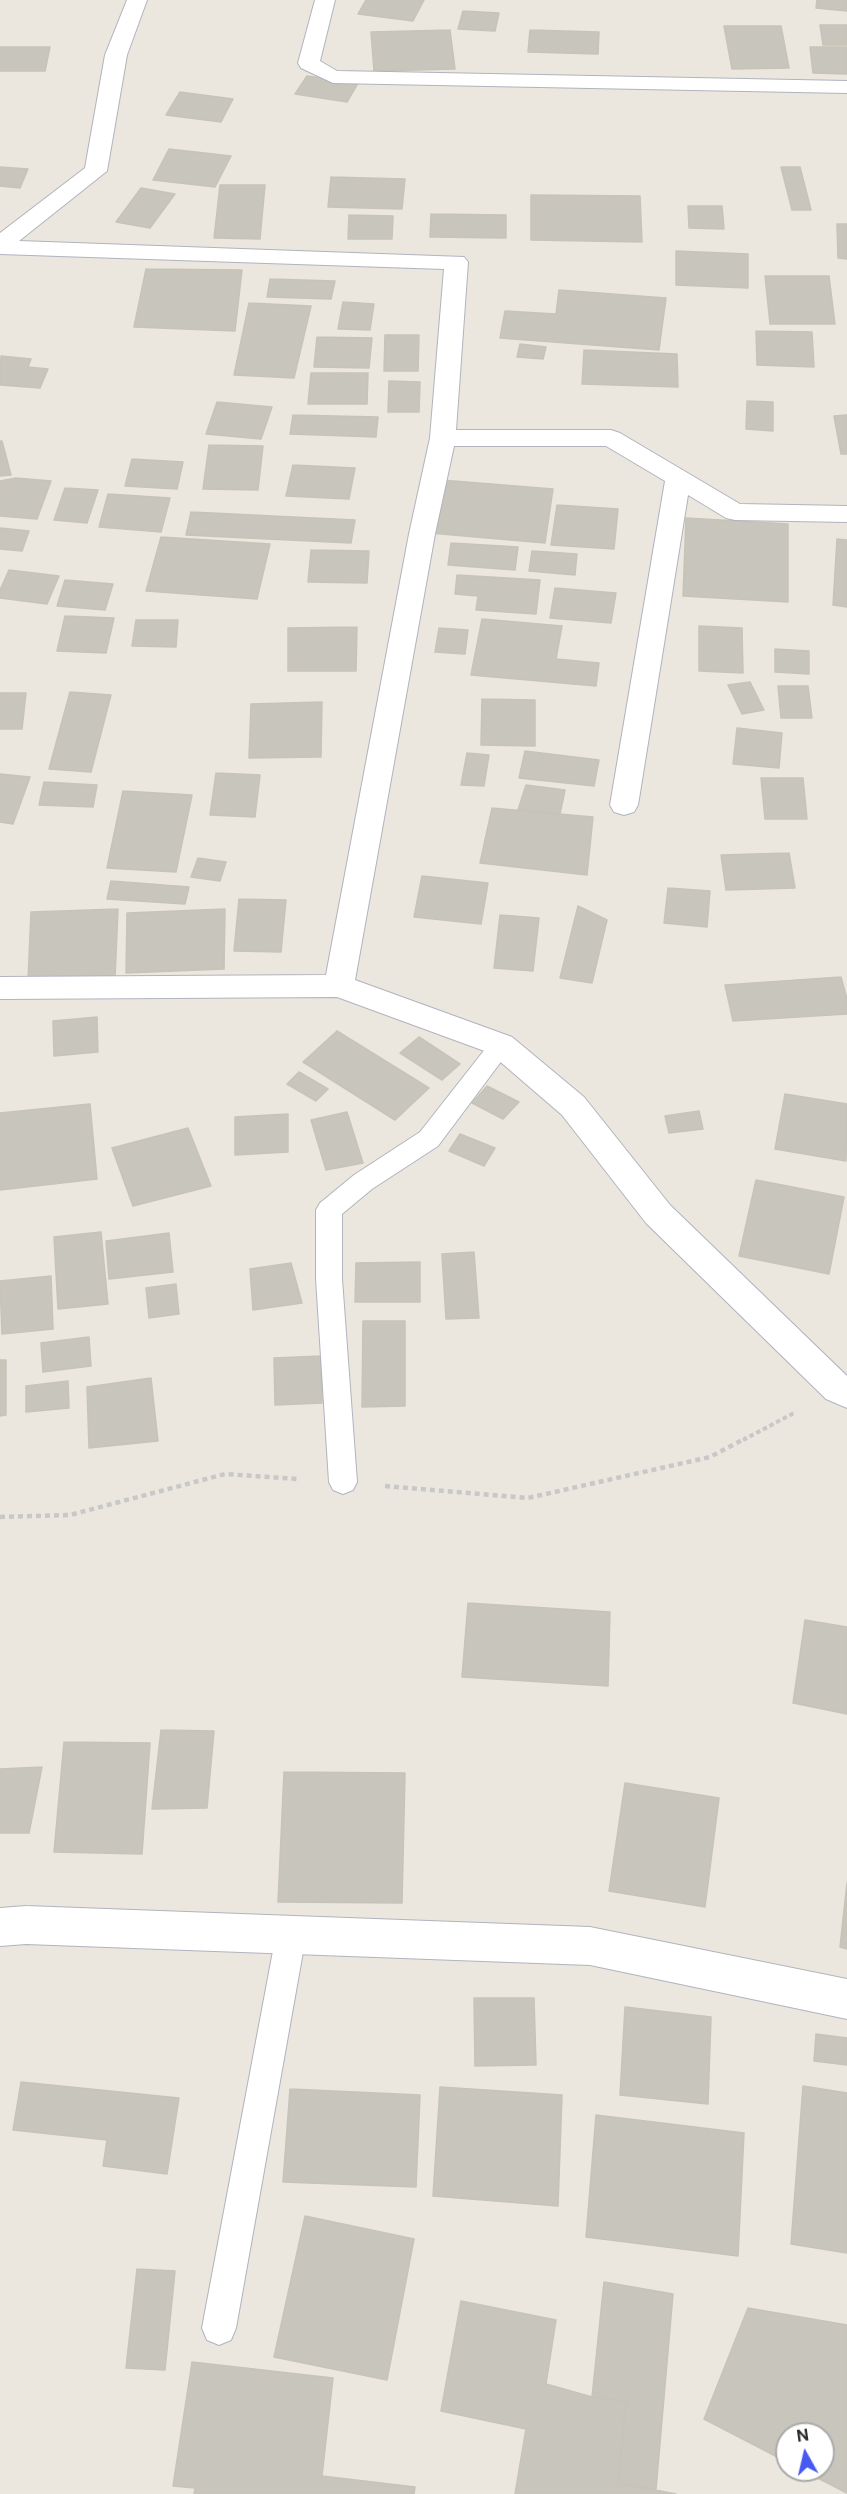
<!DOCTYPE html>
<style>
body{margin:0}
#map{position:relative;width:847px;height:2494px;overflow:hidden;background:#ece7de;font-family:"Public Sans",sans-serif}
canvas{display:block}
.north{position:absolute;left:775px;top:2422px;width:60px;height:60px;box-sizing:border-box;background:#fff;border:2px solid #aaa;border-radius:50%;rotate:352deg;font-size:16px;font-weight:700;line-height:24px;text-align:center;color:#2b2b2b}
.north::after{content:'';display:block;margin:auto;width:21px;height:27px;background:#465af1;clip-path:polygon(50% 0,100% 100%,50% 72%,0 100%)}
</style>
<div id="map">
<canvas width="847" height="2494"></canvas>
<div class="north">N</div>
</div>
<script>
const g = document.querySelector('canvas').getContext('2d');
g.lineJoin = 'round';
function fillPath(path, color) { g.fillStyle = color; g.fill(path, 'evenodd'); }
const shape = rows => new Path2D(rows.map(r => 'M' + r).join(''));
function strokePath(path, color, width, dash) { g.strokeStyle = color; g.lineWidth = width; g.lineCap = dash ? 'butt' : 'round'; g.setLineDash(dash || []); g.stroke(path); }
const building = shape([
 [366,0,424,0,413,21,358,14,366,0],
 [817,0,847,0,847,11,816,8,817,0],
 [463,11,499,13,495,31,458,29,463,11],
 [820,25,847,25,847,45,823,45,820,25],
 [724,26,781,26,789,68,732,69,724,26],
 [450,30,455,69,374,71,371,32,450,30],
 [530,30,599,32,598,54,528,52,530,30],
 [0,47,50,47,45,71,0,71,0,47],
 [810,47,847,47,847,74,813,73,810,47],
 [307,76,358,83,347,102,295,94,307,76],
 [180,92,233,99,221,122,166,115,180,92],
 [169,149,231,156,215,187,153,180,169,149],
 [0,167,28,169,20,188,0,186,0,167],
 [781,167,800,167,811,210,792,210,781,167],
 [331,177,405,179,402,209,328,207,331,177],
 [220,185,265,185,260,239,214,238,220,185],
 [141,188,175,194,150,228,116,222,141,188],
 [531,195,640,196,642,242,531,240,531,195],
 [688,206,722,206,724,229,689,228,688,206],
 [431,214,506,215,506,238,430,237,431,214],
 [349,215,393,216,392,239,348,239,349,215],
 [837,224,847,224,847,259,838,258,837,224],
 [676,251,748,254,748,288,676,285,676,251],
 [146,269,242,270,235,331,134,327,146,269],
 [765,276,829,276,835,324,770,324,765,276],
 [270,279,335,281,331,299,267,297,270,279],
 [559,290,666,298,659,350,500,338,505,311,556,314,559,290],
 [343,302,374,304,370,330,338,329,343,302],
 [249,303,311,306,294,378,234,375,249,303],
 [756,331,812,332,814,367,757,365,756,331],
 [385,335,419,335,418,371,384,371,385,335],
 [317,337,372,338,369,368,314,367,317,337],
 [520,344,546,347,543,359,517,357,520,344],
 [584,350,677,354,678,387,582,384,584,350],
 [1,356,31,359,28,367,48,369,40,388,0,385,1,356],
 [311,373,368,373,367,404,308,404,311,373],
 [389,381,420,382,419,412,388,412,389,381],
 [747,401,773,402,773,431,746,429,747,401],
 [217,402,272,407,261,439,206,434,217,402],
 [293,415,378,417,376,437,290,434,293,415],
 [847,415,847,454,841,454,834,416,847,415],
 [0,441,2,441,11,475,0,476,0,441],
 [209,445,263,446,258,490,203,489,209,445],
 [132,459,183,462,177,489,125,486,132,459],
 [293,465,355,468,349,499,286,496,293,465],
 [16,478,51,481,37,519,0,516,0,481,16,478],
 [441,480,553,489,545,543,430,533,441,480],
 [65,488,98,490,87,523,54,520,65,488],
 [108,494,170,498,161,532,99,527,108,494],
 [557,505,618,509,614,549,551,545,557,505],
 [191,512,355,520,351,543,186,535,191,512],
 [686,518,788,524,788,602,683,596,686,518],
 [0,528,29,531,22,551,0,549,0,528],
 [161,537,270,544,257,599,146,591,161,537],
 [837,539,847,540,847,607,833,605,837,539],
 [451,543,518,547,515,570,448,565,451,543],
 [311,550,369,551,367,583,308,582,311,550],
 [532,551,577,554,575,575,529,571,532,551],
 [9,570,59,576,47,604,0,598,0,590,9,570],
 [457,575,540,580,536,614,476,610,478,596,455,594,457,575],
 [65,580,113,584,105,610,57,606,65,580],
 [555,588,616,593,611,623,550,618,555,588],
 [65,616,114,618,106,653,57,651,65,616],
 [482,619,562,626,556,659,599,663,596,686,471,675,482,619],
 [136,620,178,620,176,647,132,646,136,620],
 [699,626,742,628,743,673,699,671,699,626],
 [357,627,356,671,288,671,288,628,357,627],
 [439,628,468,630,465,654,435,652,439,628],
 [775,649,809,651,809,674,775,672,775,649],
 [750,682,764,710,742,714,728,685,750,682],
 [778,686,808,686,812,718,781,718,778,686],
 [70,692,111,695,91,772,49,769,70,692],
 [0,693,26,693,22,729,0,729,0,693],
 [482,699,535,700,535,746,481,745,482,699],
 [322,702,321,757,249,758,251,704,322,702],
 [737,728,782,733,779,768,733,764,737,728],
 [525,751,599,760,594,786,519,778,525,751],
 [467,753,489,755,484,786,461,785,467,753],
 [216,773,260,775,255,817,210,815,216,773],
 [0,774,30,777,13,824,0,822,0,774],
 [761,778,803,778,807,819,765,819,761,778],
 [44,782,97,785,93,807,39,805,44,782],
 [526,785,565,790,560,814,518,810,526,785],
 [123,791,192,795,176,872,107,868,123,791],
 [492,808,593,817,587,875,480,863,492,808],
 [789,853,795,888,726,890,721,855,789,853],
 [198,858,226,862,220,881,191,877,198,858],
 [422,876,488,883,481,924,414,917,422,876],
 [111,881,189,887,185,904,107,899,111,881],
 [668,888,710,891,707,927,664,923,668,888],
 [239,899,286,900,281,952,234,951,239,899],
 [578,906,607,920,592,983,560,978,578,906],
 [118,909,115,978,28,980,31,912,118,909],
 [225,909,224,969,126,973,127,913,225,909],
 [500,915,539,918,533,971,494,968,500,915],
 [841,977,847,999,847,1014,733,1021,725,985,841,977],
 [97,1017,98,1052,54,1056,53,1021,97,1017],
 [337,1031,429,1088,395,1120,303,1062,337,1031],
 [419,1037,460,1064,442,1080,400,1053,419,1037],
 [299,1072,328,1089,316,1101,287,1084,299,1072],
 [487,1086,519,1102,503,1119,472,1103,487,1086],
 [785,1094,847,1104,846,1161,775,1149,785,1094],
 [90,1104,97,1179,0,1190,0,1113,90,1104],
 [699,1111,703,1129,669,1133,665,1116,699,1111],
 [347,1112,363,1163,326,1170,311,1120,347,1112],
 [288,1114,288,1152,235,1155,235,1117,288,1114],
 [188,1128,211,1186,133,1206,112,1148,188,1128],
 [460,1134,495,1148,484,1166,449,1151,460,1134],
 [756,1180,844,1197,829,1274,739,1256,756,1180],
 [101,1232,108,1304,58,1309,54,1237,101,1232],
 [169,1233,173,1272,109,1279,106,1241,169,1233],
 [474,1252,479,1318,446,1319,442,1254,474,1252],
 [420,1262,420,1302,355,1302,356,1263,420,1262],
 [291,1263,302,1303,253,1310,250,1269,291,1263],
 [51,1276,53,1329,2,1334,0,1281,51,1276],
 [176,1284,179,1314,149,1318,146,1288,176,1284],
 [363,1321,405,1321,405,1406,362,1407,363,1321],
 [89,1337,91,1366,43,1372,41,1343,89,1337],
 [321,1356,322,1403,275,1405,274,1358,321,1356],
 [0,1360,6,1360,6,1415,0,1416,0,1360],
 [151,1378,158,1441,89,1448,87,1387,151,1378],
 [68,1381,69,1408,26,1412,26,1386,68,1381],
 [468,1603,610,1612,608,1686,462,1677,468,1603],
 [805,1620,847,1627,847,1714,793,1703,805,1620],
 [161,1730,214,1731,207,1808,152,1809,161,1730],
 [64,1742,150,1743,142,1854,54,1852,64,1742],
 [42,1767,29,1833,0,1833,0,1769,42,1767],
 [284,1772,405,1773,402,1903,278,1902,284,1772],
 [625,1783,719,1798,705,1907,609,1891,625,1783],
 [847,1883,847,1949,840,1947,847,1883],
 [474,1998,534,1998,536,2065,475,2066,474,1998],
 [625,2007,711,2017,708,2104,620,2095,625,2007],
 [816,2034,847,2038,847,2065,814,2061,816,2034],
 [21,2082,179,2098,167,2174,103,2166,107,2140,13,2130,21,2082],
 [803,2086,847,2093,847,2253,791,2244,803,2086],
 [440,2087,562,2095,558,2206,433,2196,440,2087],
 [290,2089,420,2095,416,2187,283,2182,290,2089],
 [596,2115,744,2133,738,2256,586,2237,596,2115],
 [305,2216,414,2239,387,2380,274,2357,305,2216],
 [137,2269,175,2271,165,2370,126,2368,137,2269],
 [604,2282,673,2294,656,2489,618,2483,626,2401,592,2397,604,2282],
 [461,2301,556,2320,546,2384,592,2397,626,2401,618,2483,676,2494,515,2494,526,2429,441,2411,461,2301],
 [748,2308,847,2325,847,2493,802,2470,823,2470,823,2434,787,2434,787,2462,704,2419,748,2308],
 [192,2362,333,2378,322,2476,415,2487,414,2494,194,2494,195,2488,173,2486,192,2362]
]);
fillPath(building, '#c8c5bc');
strokePath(building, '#c7c3b7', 1.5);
const lane = shape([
 [501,1036,509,1039,513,1045,509,1051,438,1146,372,1189,342,1214,342,1279,357,1482,353,1490,343,1494,333,1490,329,1482,316,1279,316,1210,320,1203,354,1175,420,1132,493,1039,501,1036],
 [291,1920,302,1925,306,1935,236,2328,231,2340,219,2345,207,2340,202,2328,276,1935,280,1925,291,1920]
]);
const street = shape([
 [127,0,147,0,127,55,107,171,19,241,464,257,468,262,456,430,611,430,620,433,740,504,847,506,847,522,735,520,726,518,688,495,638,805,634,812,624,815,614,812,610,805,665,481,606,446,454,446,435,534,355,980,512,1037,584,1097,670,1205,847,1376,847,1408,826,1399,646,1223,562,1115,490,1053,337,997,0,999,0,977,326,975,409,534,430,438,444,269,0,254,0,233,85,168,105,55,127,0],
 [315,0,335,0,320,61,337,71,847,81,847,93,333,83,301,68,298,63,315,0],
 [26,1906,590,1927,847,1979,847,2019,590,1965,26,1944,0,1946,0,1908,26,1906]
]);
strokePath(lane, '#b1b3be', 2);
strokePath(street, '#b1b3be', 2);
strokePath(shape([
 [743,1440,794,1413]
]), '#c8c8c8', 4, [4.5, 3]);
strokePath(shape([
 [385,1486,528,1498,710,1457,746,1438],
 [0,1517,70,1515,225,1474,297,1479]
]), '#c8c8c8', 4.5, [5, 4]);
fillPath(lane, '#fff');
fillPath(street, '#fff');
</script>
